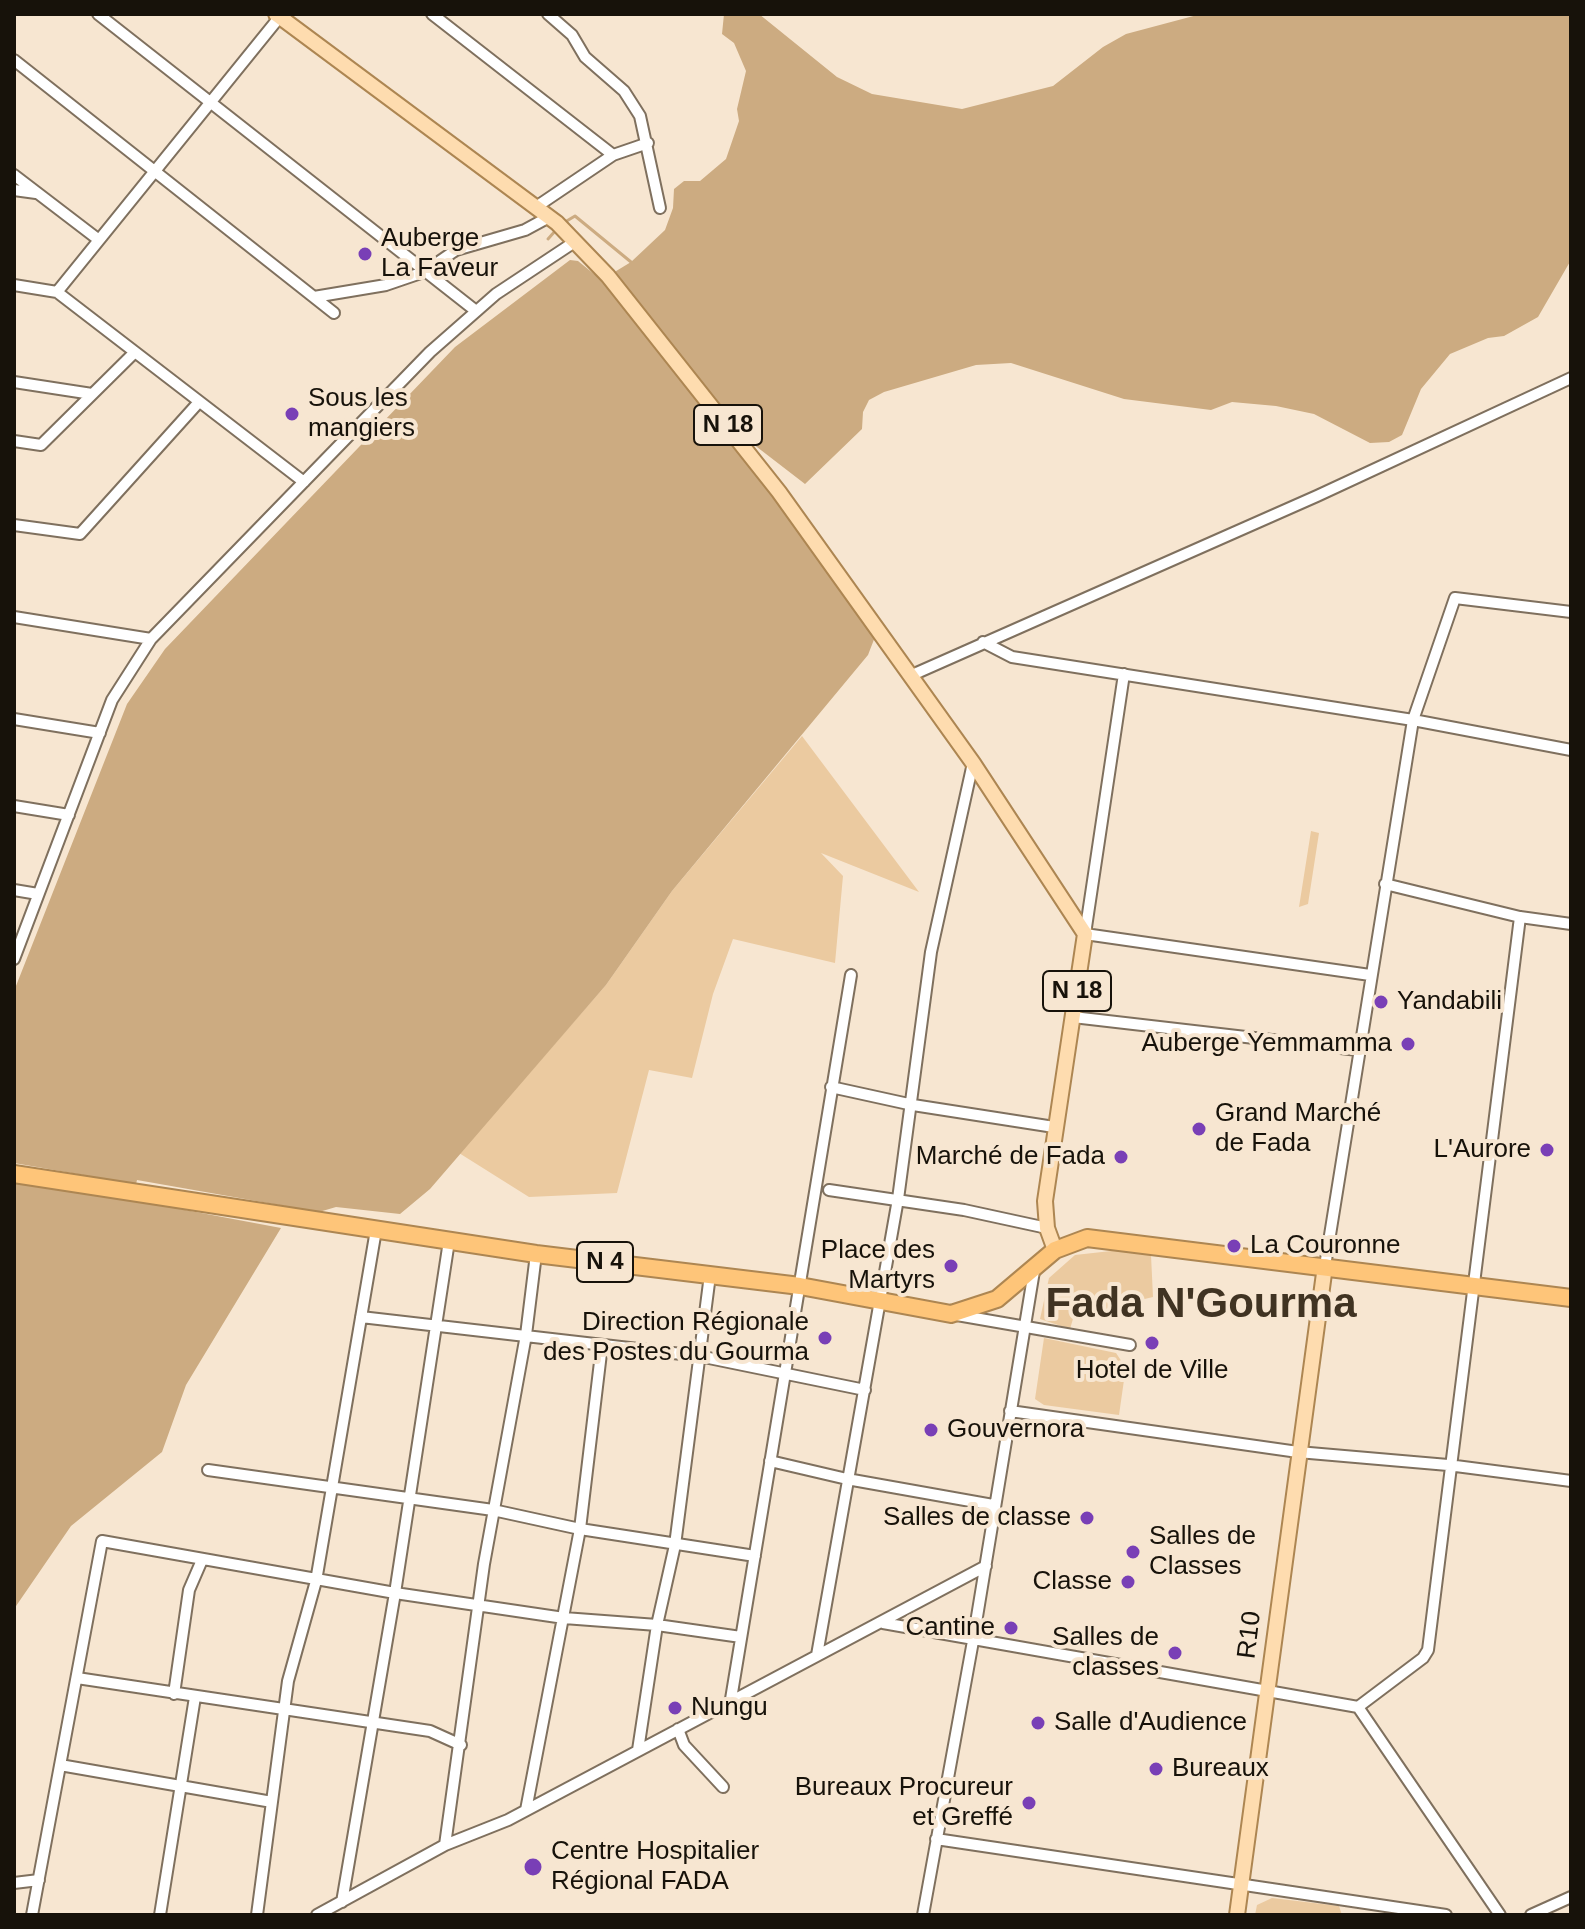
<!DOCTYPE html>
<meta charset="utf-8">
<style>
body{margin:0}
#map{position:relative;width:1585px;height:1929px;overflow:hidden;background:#f7e6d1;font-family:Arial,sans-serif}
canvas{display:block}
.frame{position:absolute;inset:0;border:16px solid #17120a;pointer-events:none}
</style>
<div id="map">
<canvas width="1585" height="1929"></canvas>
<div class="frame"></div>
</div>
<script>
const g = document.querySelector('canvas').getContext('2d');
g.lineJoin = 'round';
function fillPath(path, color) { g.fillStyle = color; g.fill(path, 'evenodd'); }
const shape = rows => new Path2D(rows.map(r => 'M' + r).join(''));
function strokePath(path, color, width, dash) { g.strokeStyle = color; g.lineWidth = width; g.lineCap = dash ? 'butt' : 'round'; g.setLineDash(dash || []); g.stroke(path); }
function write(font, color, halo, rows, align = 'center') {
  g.font = font + ' Arial,sans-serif'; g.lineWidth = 8; g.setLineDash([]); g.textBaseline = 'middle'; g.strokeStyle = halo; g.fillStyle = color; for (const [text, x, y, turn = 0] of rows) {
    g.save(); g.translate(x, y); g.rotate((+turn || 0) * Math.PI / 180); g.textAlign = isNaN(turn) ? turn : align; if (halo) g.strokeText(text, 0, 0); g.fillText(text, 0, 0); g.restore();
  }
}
fillPath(shape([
 [802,736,919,892,821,853,843,876,835,963,733,939,713,994,692,1078,649,1070,617,1193,529,1197,459,1153,606,985,672,891],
 [1311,831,1319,833,1308,904,1299,907],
 [1120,1250,1151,1255,1153,1297,1132,1302,1113,1292,1115,1308,1102,1318,1075,1312,1070,1329,1040,1319,1049,1278,1075,1255],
 [1044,1338,1116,1353,1122,1362,1124,1380,1119,1415,1044,1405,1035,1399],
 [1272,1898,1339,1906,1342,1915,1255,1915,1257,1905]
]), '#ebcaa0');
fillPath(shape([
 [724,14,759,14,837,77,872,94,962,109,1053,86,1103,47,1126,34,1201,14,1571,14,1571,260,1538,317,1504,336,1488,338,1450,354,1421,389,1402,435,1389,442,1370,443,1314,414,1276,406,1232,402,1211,410,1124,399,1011,363,976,365,884,392,869,400,863,412,862,429,805,484,731,427,878,629,868,655,672,891,606,985,430,1189,400,1214,336,1207,319,1212,137,1180,132,1200,281,1228,186,1385,162,1452,71,1526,14,1609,14,1183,85,1193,89,1176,14,1163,14,991,127,704,165,649,455,347,570,260,578,261,594,274,608,276,631,262,665,230,673,208,674,189,684,181,700,181,726,159,739,121,737,109,746,71,734,43,722,34]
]), '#ccab81');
strokePath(shape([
 [565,222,575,216,631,262],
 [548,239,556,230]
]), '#ccab81', 3);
const minor = shape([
 [98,14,476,311],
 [432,14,613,155],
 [548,14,572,35,585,57,624,91,640,116,660,208],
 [14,60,334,313],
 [14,175,99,240],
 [14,190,36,193],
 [536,207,613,155,648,143],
 [14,285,57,292,304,482],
 [57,292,282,14],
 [314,297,386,285,424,272,456,250,525,230,549,217],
 [14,382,92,394],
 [14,441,41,445,135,352],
 [14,525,80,534,199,402],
 [14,617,151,639],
 [983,642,1012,657,1413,720,1571,750],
 [1124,674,1085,934,1370,975],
 [912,675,1317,496,1571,378],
 [14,719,100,733],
 [14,806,69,815],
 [1385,884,1520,917,1571,924],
 [14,890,38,894],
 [14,959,112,700,151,639,430,352,496,294,576,241],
 [1073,1017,1358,1050],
 [831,1087,913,1105,1054,1127],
 [829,1190,964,1210,1047,1228],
 [1325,1266,1413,720,1455,598,1571,612],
 [957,1315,1130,1345],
 [361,1317,699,1356,865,1390],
 [1010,1411,1298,1452,1448,1465,1571,1481],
 [770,1461,847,1479,993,1505],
 [208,1470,493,1510,580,1529,755,1556],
 [883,1623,1358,1707,1500,1915],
 [817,1655,898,1199,931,952,973,763],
 [77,1678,430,1731,461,1745],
 [174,1694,189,1590,202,1560],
 [731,1699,851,975],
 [1358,1707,1423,1658,1428,1650,1520,917],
 [678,1729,684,1745,723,1787],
 [638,1750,657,1625,675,1545,710,1275],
 [60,1765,272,1802],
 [526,1810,580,1529,602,1345],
 [936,1839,1446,1915],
 [445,1845,484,1564,526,1335,536,1254],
 [14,1883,39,1880],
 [342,1902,395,1593,449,1241],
 [32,1915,102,1541,395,1593,564,1618,657,1625,741,1637],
 [160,1915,195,1697],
 [257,1915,288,1681,316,1581,376,1230],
 [317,1915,445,1845,508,1820,986,1566],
 [923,1915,973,1641,1034,1271],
 [1531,1915,1571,1897]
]);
const major = shape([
 [276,14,557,223,608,276,779,492,973,763,1085,934,1045,1201,1047,1228,1055,1250],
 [1237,1915,1325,1266]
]);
const highway = shape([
 [14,1174,536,1254,800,1286,951,1314,997,1299,1055,1250,1087,1238,1571,1298]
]);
strokePath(minor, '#7f705e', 14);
strokePath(major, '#ad8652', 18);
strokePath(highway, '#ad8652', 20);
strokePath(minor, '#fff', 10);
strokePath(major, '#fedcaf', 14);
strokePath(highway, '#fec579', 16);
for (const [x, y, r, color] of [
 [365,254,8,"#793fb6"],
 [292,414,8,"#793fb6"],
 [1381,1002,8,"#793fb6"],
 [1408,1044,8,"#793fb6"],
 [1199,1129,8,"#793fb6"],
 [1547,1150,8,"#793fb6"],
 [1121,1157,8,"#793fb6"],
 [1234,1246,8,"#793fb6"],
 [951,1266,8,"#793fb6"],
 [825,1338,8,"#793fb6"],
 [1152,1343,8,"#793fb6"],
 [931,1430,8,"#793fb6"],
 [1087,1518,8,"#793fb6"],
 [1133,1552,8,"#793fb6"],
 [1128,1582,8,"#793fb6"],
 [1011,1628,8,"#793fb6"],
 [1175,1653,8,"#793fb6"],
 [675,1708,8,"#793fb6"],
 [1038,1723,8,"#793fb6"],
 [1156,1769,8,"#793fb6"],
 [1029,1803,8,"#793fb6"],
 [533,1867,10,"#793fb6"]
]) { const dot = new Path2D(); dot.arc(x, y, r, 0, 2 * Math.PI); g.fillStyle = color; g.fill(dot); strokePath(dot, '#f7e6d1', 3); }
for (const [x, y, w] of [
 [728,425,68],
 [1077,991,68],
 [605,1262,56]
]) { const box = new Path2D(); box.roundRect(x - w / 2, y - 20, w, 40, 6); g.fillStyle = '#f7e6d1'; g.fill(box); strokePath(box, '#17120a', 2); }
write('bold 24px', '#17120a', null, [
 ["N 18",728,425],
 ["N 18",1077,991],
 ["N 4",605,1262]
]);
write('26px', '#17120a', '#f7e6d1', [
 ["Auberge",381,239],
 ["La Faveur",381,269],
 ["Sous les",308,399],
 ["mangiers",308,429],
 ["Yandabili",1397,1002],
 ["Auberge Yemmamma",1392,1044,"right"],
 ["Grand Marché",1215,1114],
 ["de Fada",1215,1144],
 ["L'Aurore",1531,1150,"right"],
 ["Marché de Fada",1105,1157,"right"],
 ["La Couronne",1250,1246],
 ["Place des",935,1251,"right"],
 ["Martyrs",935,1281,"right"],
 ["Direction Régionale",809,1323,"right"],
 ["des Postes du Gourma",809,1353,"right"],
 ["Hotel de Ville",1152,1371,"center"],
 ["Gouvernora",947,1430],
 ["Salles de classe",1071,1518,"right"],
 ["Salles de",1149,1537],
 ["Classes",1149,1567],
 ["Classe",1112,1582,"right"],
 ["Cantine",995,1628,"right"],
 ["Salles de",1159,1638,"right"],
 ["classes",1159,1668,"right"],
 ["Nungu",691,1708],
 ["Salle d'Audience",1054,1723],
 ["Bureaux",1172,1769],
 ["Bureaux Procureur",1013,1788,"right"],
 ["et Greffé",1013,1818,"right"],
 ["Centre Hospitalier",551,1852],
 ["Régional FADA",551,1882]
], 'left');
write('26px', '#17120a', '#f7e6d1', [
 ["R10",1250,1635,-83]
]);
write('bold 42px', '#403322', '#f7e6d1', [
 ["Fada N'Gourma",1201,1305]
]);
</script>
